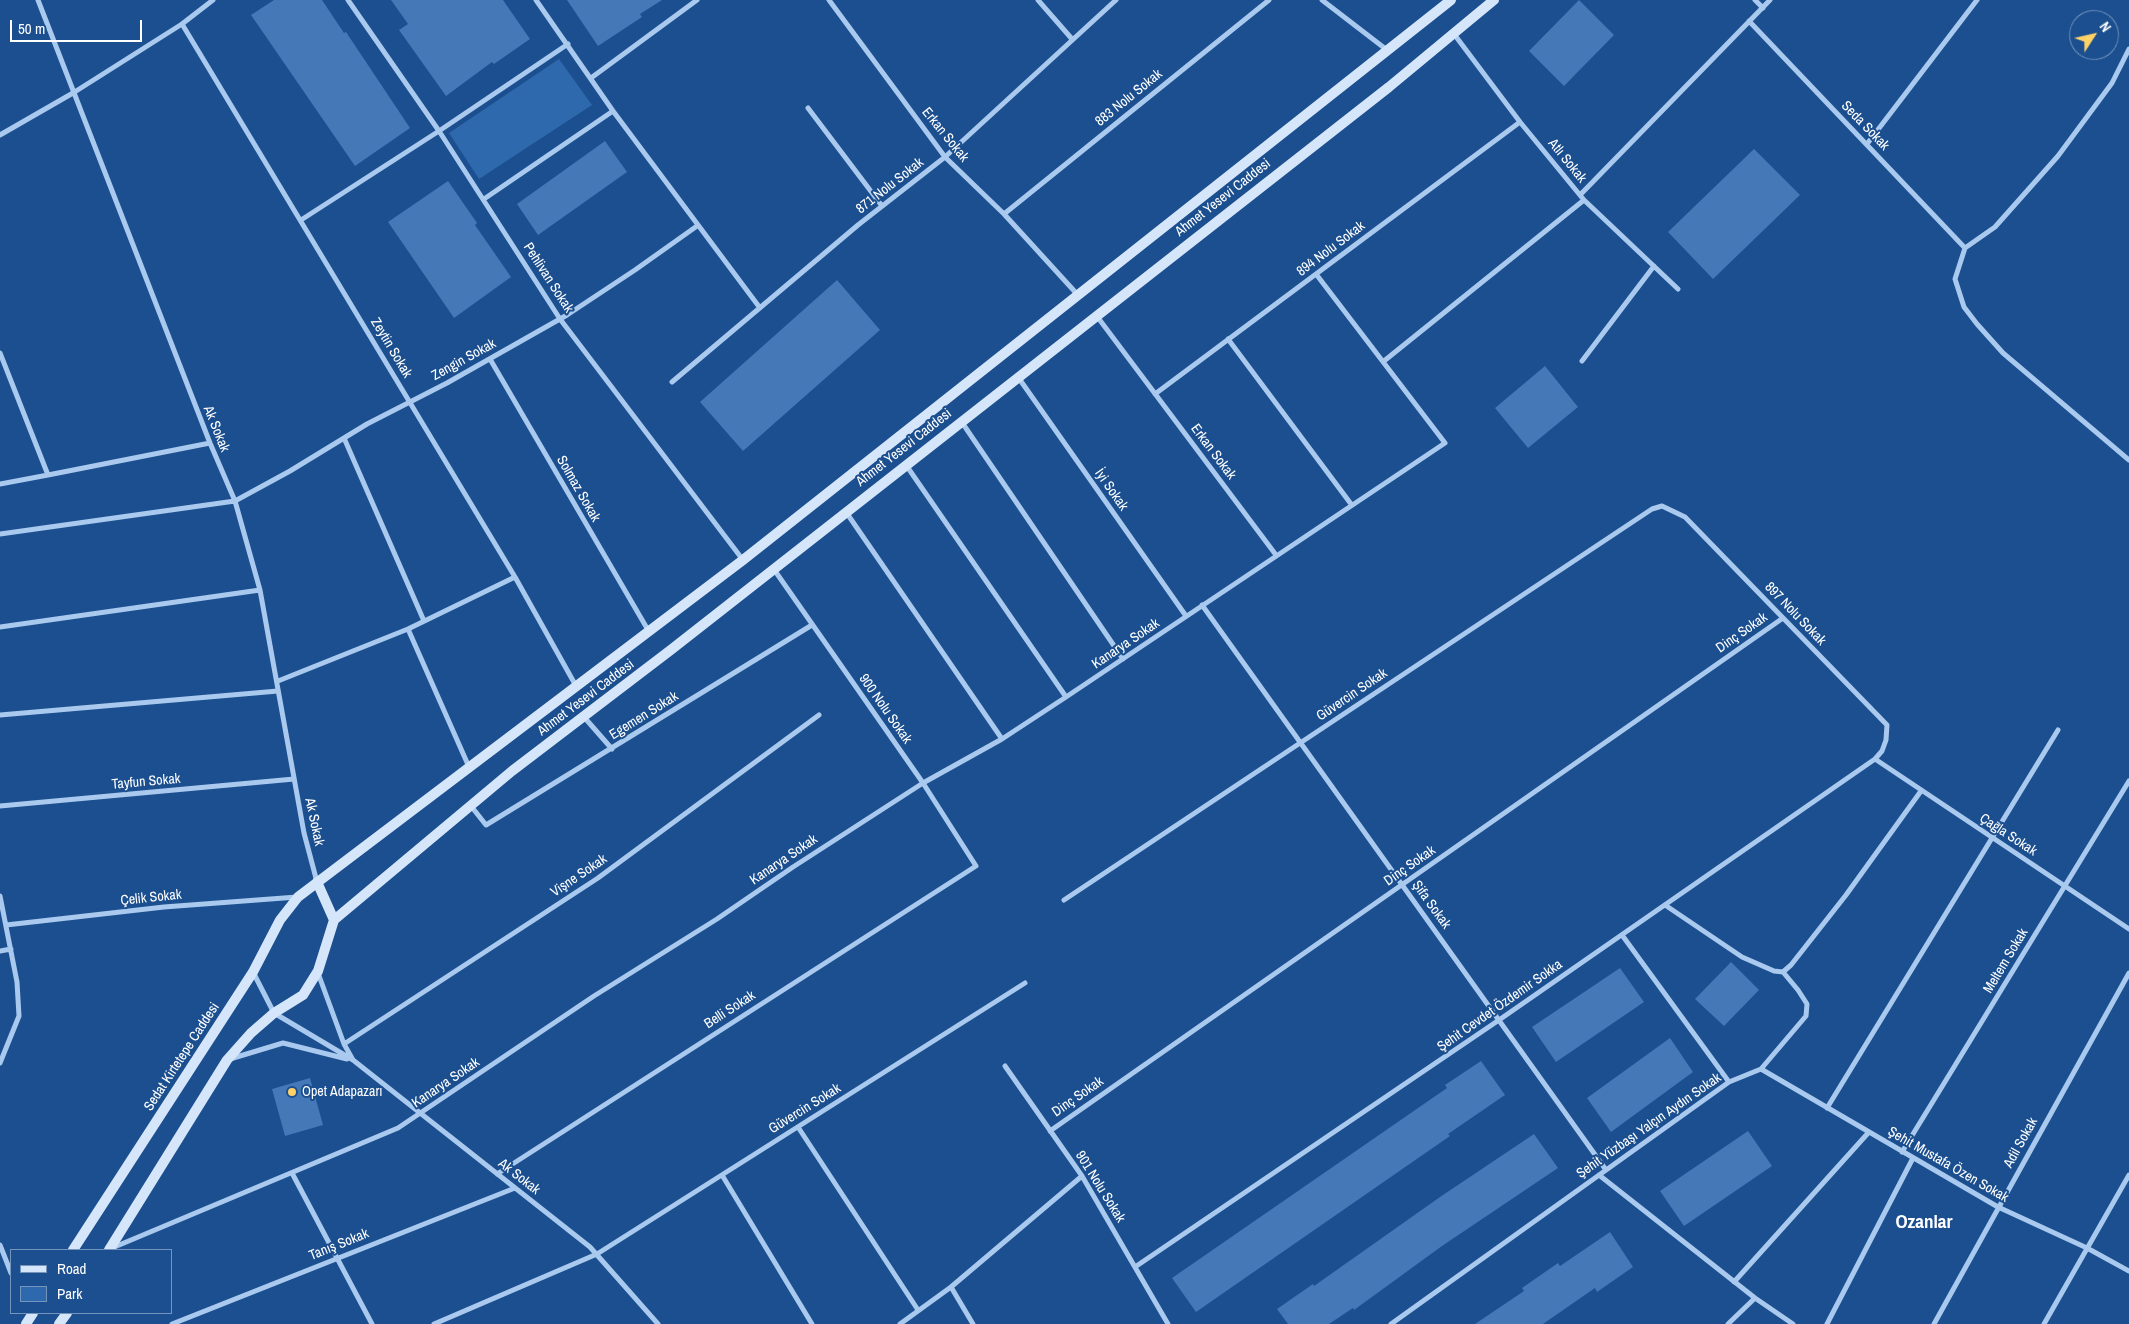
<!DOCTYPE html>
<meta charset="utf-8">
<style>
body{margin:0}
#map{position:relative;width:2129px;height:1324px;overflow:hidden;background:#1b4f8f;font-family:"Archivo Narrow",sans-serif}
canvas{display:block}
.legend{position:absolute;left:10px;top:1249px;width:162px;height:65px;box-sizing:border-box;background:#1b4f8f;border:1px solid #7695bc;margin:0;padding:6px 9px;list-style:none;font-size:15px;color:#fff}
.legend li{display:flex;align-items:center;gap:10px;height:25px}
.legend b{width:25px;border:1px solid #7695bc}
.north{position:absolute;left:2069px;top:10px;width:50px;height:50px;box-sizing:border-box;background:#1b4f8f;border:1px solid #7695bc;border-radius:50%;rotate:55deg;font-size:14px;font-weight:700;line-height:20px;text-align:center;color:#fff}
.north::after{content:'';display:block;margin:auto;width:18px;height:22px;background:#ffd166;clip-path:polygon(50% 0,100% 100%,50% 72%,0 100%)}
.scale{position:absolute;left:10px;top:20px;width:132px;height:22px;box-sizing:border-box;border:2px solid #fff;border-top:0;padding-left:6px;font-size:15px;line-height:18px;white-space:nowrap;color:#fff;-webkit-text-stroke:4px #1b4f8f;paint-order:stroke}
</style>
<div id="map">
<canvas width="2129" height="1324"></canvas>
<ul class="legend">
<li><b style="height:6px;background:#d6e6fa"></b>Road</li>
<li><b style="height:14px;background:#2e69ad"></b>Park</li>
</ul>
<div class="north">N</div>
<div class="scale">50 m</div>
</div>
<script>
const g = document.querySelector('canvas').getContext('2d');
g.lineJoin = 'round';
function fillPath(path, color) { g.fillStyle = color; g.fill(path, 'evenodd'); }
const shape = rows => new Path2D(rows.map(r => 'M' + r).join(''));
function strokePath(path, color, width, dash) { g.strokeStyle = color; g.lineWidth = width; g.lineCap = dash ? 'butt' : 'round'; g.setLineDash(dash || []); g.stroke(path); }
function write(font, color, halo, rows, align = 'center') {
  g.font = font + ' "Archivo Narrow",sans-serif'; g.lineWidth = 4; g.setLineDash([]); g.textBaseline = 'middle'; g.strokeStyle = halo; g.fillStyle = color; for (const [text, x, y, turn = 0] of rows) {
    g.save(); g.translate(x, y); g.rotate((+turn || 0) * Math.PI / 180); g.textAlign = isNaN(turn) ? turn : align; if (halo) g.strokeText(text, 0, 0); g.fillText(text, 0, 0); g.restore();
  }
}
fillPath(shape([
 [559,59,592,105,479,179,449,133]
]), '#2e69ad');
fillPath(shape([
 [274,0,322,0,344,33,346,32,410,128,355,166,251,15],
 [391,0,503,0,530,39,494,64,492,62,446,96,399,30,408,24],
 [567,0,662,0,640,14,642,17,598,46],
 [1579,0,1614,35,1564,86,1529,51],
 [605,141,627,172,538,235,517,204],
 [1754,149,1800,195,1713,279,1668,232],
 [448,181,477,223,475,225,511,277,454,318,388,222],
 [837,280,880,330,743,451,700,402],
 [1545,366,1578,407,1528,448,1495,408],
 [1731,962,1759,990,1724,1026,1695,999],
 [1620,968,1644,1002,1556,1062,1532,1027],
 [1670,1038,1693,1072,1611,1132,1587,1098],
 [1481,1061,1505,1095,1448,1134,1450,1136,1196,1312,1172,1278,1447,1088,1445,1085],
 [310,1078,323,1125,285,1136,272,1089],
 [1748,1131,1772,1166,1684,1226,1660,1191],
 [1534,1134,1558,1168,1442,1246,1354,1310,1353,1308,1329,1324,1288,1324,1277,1309,1313,1284,1314,1286,1440,1197],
 [1610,1232,1633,1267,1597,1292,1595,1288,1543,1324,1475,1324,1524,1291,1522,1288,1558,1263,1560,1266]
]), '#4478b7');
strokePath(shape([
 [38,0,210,443,235,501,260,590,304,833,317,882],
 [348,0,439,131,560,319,743,560],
 [536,0,613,111,760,308],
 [829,0,945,157,1004,214,1077,294],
 [1038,0,1072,39],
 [1322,0,1387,50],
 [1755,0,1763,8],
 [1749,21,1965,248],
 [182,24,515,577,576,686],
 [1454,34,1520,122,1584,200,1678,289],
 [591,78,697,0],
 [808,108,882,206],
 [0,135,73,93,182,24,213,0],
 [1867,144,1977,0],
 [1580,195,1770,0],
 [484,199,613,111],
 [1004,214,1269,0],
 [301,220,439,131,568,44],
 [1965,248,1955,279,1964,307,1977,324,2003,353,2129,460],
 [1965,248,1995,227,2058,156,2112,83,2129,49],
 [1096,315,1276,555],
 [1228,339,1351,504],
 [0,353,48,475,0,484],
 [490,359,648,630],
 [1384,361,1584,200],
 [1582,361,1654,266],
 [1018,377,1186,616],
 [672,382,858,225,945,157,1116,0],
 [1155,394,1520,122],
 [961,421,1123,659],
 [344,438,424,621],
 [906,465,1066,697],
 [48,475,210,443],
 [846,512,1002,739],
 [0,534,235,501,290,471,367,424,447,383,567,315,635,270,697,226],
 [1202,605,1606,1170],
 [0,627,260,590],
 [408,629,469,767],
 [278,681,408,629,515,577],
 [0,715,278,691],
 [584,717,612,749],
 [1875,759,2129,929],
 [0,806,294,779],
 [471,806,486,825,812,625],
 [0,896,17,982,19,1016,0,1063],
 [1064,900,1652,509,1662,506,1685,517,1887,725,1886,740,1882,751,1875,759,1499,1020,1135,1267],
 [1665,905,1742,957,1774,971,1783,972],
 [6,925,164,907,297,897],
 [1622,935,1729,1082],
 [0,951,11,949],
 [253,972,274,1013,353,1060,590,1247,658,1324],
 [318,973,344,1044,353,1060],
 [344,1044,598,878,819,715],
 [230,1059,283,1043,347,1059],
 [1005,1066,1082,1176,1168,1324],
 [1761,1069,1998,1207,2087,1248,2129,1271],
 [1827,1108,2058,730],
 [798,1127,918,1310],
 [1050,1131,1783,618],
 [1902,1152,2129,781],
 [292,1173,372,1324],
 [497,1174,976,866,923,783,773,568],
 [722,1175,812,1324],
 [1599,1175,1755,1298,1793,1324],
 [0,1245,11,1273],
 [112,1248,398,1128,594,996,717,919,793,867,923,783,1002,739,1066,697,1445,443,1316,274],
 [1734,1282,1869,1132],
 [951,1287,973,1324],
 [172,1324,515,1188],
 [434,1324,597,1254,1025,983],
 [900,1324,951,1287,1082,1176],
 [1391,1324,1729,1082,1761,1069,1806,1016,1807,1004,1798,990,1783,972,1791,965,1846,895,1921,791],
 [1728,1324,1755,1298],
 [1827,1324,1913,1158],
 [1934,1324,2129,973],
 [2044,1324,2129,1175]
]), '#a9c9ee', 5);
strokePath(shape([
 [317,882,334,920],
 [334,920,512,771,672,649,1389,87,1494,0],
 [73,1250,253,972,280,920,298,897,743,560,1451,0],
 [109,1250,227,1060,251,1033,274,1013,303,995,318,971,334,920],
 [26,1324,33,1313],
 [59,1324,67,1313]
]), '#d6e6fa', 10);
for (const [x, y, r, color] of [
 [292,1092,5,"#ffd166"]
]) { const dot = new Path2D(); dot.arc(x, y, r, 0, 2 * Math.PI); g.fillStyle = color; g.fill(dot); strokePath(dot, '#1b4f8f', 2); }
write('14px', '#fff', '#1b4f8f', [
 ["883 Nolu Sokak",1129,98,-39],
 ["Seda Sokak",1865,126,46],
 ["Erkan Sokak",945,135,51],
 ["Atlı Sokak",1567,161,51],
 ["871 Nolu Sokak",890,186,-38],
 ["Ahmet Yesevi Caddesi",1223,198,-38],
 ["894 Nolu Sokak",1331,249,-37],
 ["Pehlivan Sokak",548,278,57],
 ["Zeytin Sokak",391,348,59],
 ["Zengin Sokak",464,360,-29],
 ["Ak Sokak",216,429,68],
 ["Ahmet Yesevi Caddesi",904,448,-38],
 ["Erkan Sokak",1213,452,53],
 ["Solmaz Sokak",578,489,60],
 ["İyi Sokak",1111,490,55],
 ["897 Nolu Sokak",1795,614,46],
 ["Dinç Sokak",1742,633,-35],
 ["Kanarya Sokak",1126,644,-34],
 ["Güvercin Sokak",1352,695,-34],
 ["Ahmet Yesevi Caddesi",586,698,-37],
 ["900 Nolu Sokak",885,709,55],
 ["Egemen Sokak",644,716,-32],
 ["Tayfun Sokak",146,782,-5],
 ["Ak Sokak",314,822,78],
 ["Çağla Sokak",2008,835,33],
 ["Kanarya Sokak",784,860,-34],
 ["Dinç Sokak",1410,866,-35],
 ["Vişne Sokak",579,876,-34],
 ["Çelik Sokak",151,898,-6],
 ["Şifa Sokak",1431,905,54],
 ["Meltem Sokak",2006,961,-59],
 ["Şehit Cevdet Özdemir Sokka",1500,1006,-35],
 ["Belli Sokak",730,1010,-33],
 ["Sedat Kirtetepe Caddesi",182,1057,-57],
 ["Kanarya Sokak",446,1083,-34],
 ["Dinç Sokak",1078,1097,-35],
 ["Güvercin Sokak",805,1109,-32],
 ["Şehit Yüzbaşı Yalçın Aydın Sokak",1649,1126,-35],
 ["Adil Sokak",2021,1143,-61],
 ["Şehit Mustafa Özen Sokak",1948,1165,30],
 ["Ak Sokak",519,1177,38],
 ["901 Nolu Sokak",1100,1187,58],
 ["Tanış Sokak",339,1245,-22]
]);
write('14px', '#fff', '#1b4f8f', [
 ["Opet Adapazarı",302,1092]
], 'left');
write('bold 19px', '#fff', '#1b4f8f', [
 ["Ozanlar",1924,1223]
]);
</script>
